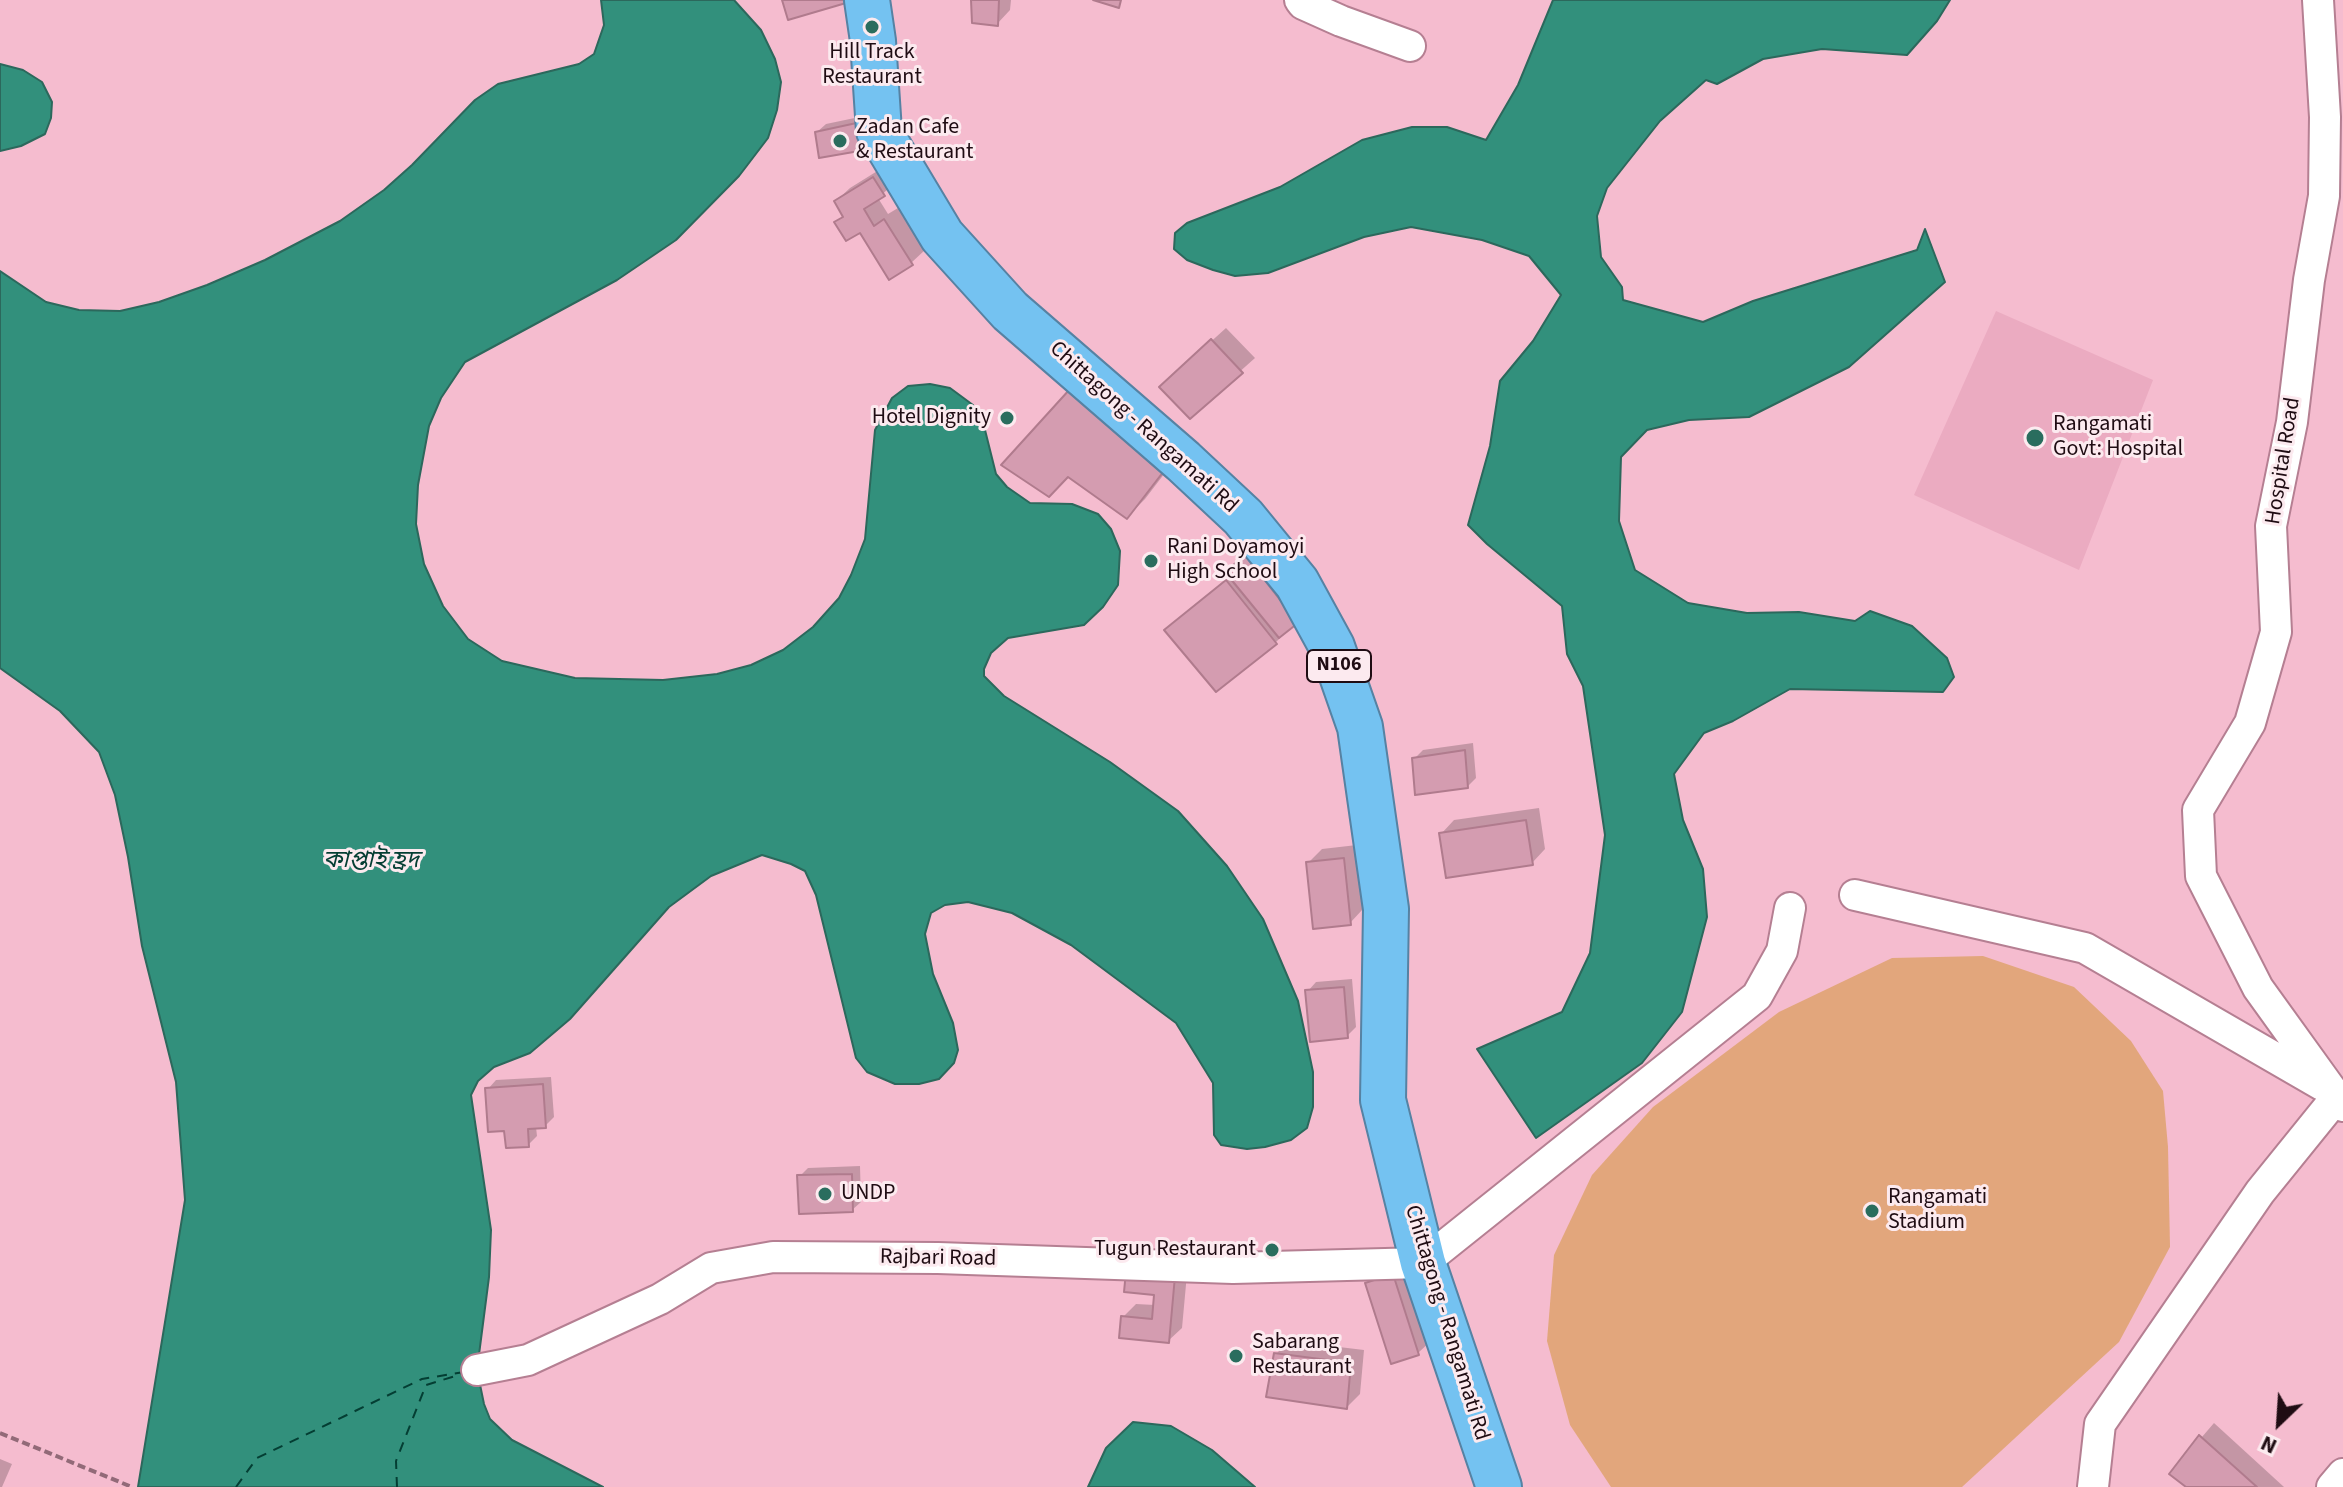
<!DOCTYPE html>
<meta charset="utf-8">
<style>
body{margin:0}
#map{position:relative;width:2343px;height:1487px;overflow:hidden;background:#f5bccf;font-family:"Source Sans 3",sans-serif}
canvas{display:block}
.north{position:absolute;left:2239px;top:1383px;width:80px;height:80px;-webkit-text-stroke:6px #fceaef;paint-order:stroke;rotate:205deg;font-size:22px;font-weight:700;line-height:32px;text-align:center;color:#1f0c13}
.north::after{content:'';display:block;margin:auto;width:28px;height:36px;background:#1f0c13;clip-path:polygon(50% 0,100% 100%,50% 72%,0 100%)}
</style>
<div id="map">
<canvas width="2343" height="1487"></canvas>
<div class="north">N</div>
</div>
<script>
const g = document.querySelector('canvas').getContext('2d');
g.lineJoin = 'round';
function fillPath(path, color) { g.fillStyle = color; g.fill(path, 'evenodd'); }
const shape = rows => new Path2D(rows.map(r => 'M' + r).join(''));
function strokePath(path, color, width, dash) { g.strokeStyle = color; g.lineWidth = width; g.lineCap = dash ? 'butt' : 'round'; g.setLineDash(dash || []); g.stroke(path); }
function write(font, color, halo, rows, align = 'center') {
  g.font = font + ' "Source Sans 3","Noto Sans Bengali",sans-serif'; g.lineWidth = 6; g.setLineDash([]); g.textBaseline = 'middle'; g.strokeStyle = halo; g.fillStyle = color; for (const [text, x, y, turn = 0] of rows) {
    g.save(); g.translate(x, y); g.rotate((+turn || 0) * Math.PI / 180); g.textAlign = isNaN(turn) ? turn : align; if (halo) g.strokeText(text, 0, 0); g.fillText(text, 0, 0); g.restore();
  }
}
fillPath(shape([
 [1996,311,2153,380,2079,570,1914,495]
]), '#ebabc1');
fillPath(shape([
 [1983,956,2074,987,2131,1041,2163,1091,2168,1147,2170,1247,2119,1342,1962,1487,1611,1487,1570,1425,1547,1341,1554,1255,1592,1175,1653,1107,1779,1012,1892,958]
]), '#e2a67c');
const water = shape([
 [601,0,734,0,761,30,775,59,781,82,777,110,768,138,739,176,676,240,617,280,465,362,441,398,429,426,418,485,416,524,424,564,443,606,468,639,502,661,575,678,663,680,717,674,751,665,783,650,813,627,839,598,851,575,865,539,875,430,892,398,908,386,930,384,950,388,973,405,984,426,996,474,1007,487,1030,503,1072,504,1098,514,1111,529,1120,551,1118,585,1103,607,1084,625,1008,638,991,653,984,669,984,676,1004,696,1110,762,1178,811,1227,866,1263,919,1298,1001,1313,1072,1313,1107,1307,1128,1291,1140,1265,1147,1247,1149,1221,1145,1214,1135,1213,1083,1176,1023,1071,945,1012,913,968,902,945,905,931,913,925,934,933,974,953,1023,958,1050,954,1063,939,1079,919,1084,895,1084,867,1072,856,1058,816,895,805,871,791,864,762,855,711,876,669,907,570,1019,530,1053,494,1067,478,1081,471,1095,491,1230,489,1277,477,1370,484,1404,490,1419,512,1440,603,1487,138,1487,185,1200,176,1082,142,946,128,857,115,795,99,752,60,711,0,668,0,271,46,302,79,310,120,311,159,302,207,285,265,260,340,221,384,190,412,165,475,100,498,84,579,64,594,54,604,25,601,0],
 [1553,0,1950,0,1937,21,1907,55,1822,49,1763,59,1717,84,1706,80,1660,121,1607,188,1597,216,1601,257,1622,287,1623,300,1703,322,1753,301,1917,250,1925,229,1945,282,1849,367,1749,417,1689,420,1647,430,1621,457,1619,521,1635,570,1688,603,1747,613,1799,612,1855,621,1870,611,1912,626,1947,658,1954,677,1943,692,1790,689,1733,721,1704,733,1674,774,1683,820,1703,869,1707,917,1682,1012,1642,1063,1536,1138,1477,1049,1562,1012,1590,953,1605,835,1583,686,1567,654,1562,606,1487,544,1468,525,1490,446,1500,381,1533,341,1561,295,1529,256,1482,240,1411,227,1364,237,1268,273,1235,276,1213,270,1187,260,1174,249,1175,233,1187,223,1280,187,1362,140,1412,127,1447,127,1486,140,1518,85,1553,0],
 [0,64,23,70,42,82,52,102,51,118,45,134,21,146,0,151,0,64],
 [1133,1422,1171,1426,1212,1450,1255,1487,1088,1487,1106,1448,1133,1422]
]);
fillPath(water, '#32907c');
strokePath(water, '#2c685c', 2);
fillPath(shape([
 [973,0,1011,0,1010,10,997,24],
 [869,115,873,140,817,132,826,124],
 [887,165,897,181,878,198,888,214,898,208,925,250,911,263,860,230,837,222,845,215,836,201,850,188],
 [1226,328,1255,358,1190,416,1175,374],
 [1089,373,1184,448,1145,499,1127,517],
 [1260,543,1310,609,1275,643,1167,630,1231,576,1241,559],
 [1473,743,1476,778,1467,787,1414,759,1423,750],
 [1539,808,1545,849,1532,863,1441,834,1454,820],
 [1357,845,1363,909,1350,923,1308,863,1322,849],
 [1352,979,1356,1027,1347,1036,1308,991,1316,982],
 [551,1077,554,1117,545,1126,536,1127,537,1136,528,1145,506,1129,488,1089,496,1080],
 [860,1166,861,1202,852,1210,800,1176,808,1168],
 [1406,1261,1432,1340,1418,1353,1367,1283,1380,1270],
 [1188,1263,1182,1328,1168,1341,1123,1317,1136,1304,1155,1305],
 [1289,1341,1364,1350,1360,1394,1347,1407,1276,1354],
 [2214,1423,2284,1487,2190,1487,2171,1473],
 [0,1459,12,1464,2,1487,0,1487]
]), '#0003');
strokePath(shape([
 [236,1487,257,1458,422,1379,464,1372],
 [397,1487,396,1461,426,1385,465,1373]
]), '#043e33', 2, [10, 8]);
const building = shape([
 [782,0,845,0,846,3,788,20,782,0],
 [971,0,999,0,998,26,972,23,971,0],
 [1093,0,1121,0,1119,8,1093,0],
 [861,122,865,150,819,158,815,132,861,122],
 [873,177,885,196,864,209,874,226,884,219,913,265,889,280,860,233,846,241,834,222,843,217,834,201,873,177],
 [1211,339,1243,373,1190,419,1159,387,1211,339],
 [1070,389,1167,467,1127,519,1068,477,1049,497,1001,465,1070,389],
 [1245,555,1298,623,1279,638,1225,572,1245,555],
 [1226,580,1277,644,1216,692,1164,630,1226,580],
 [1465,750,1468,788,1415,795,1412,758,1465,750],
 [1526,820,1533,865,1446,878,1439,833,1526,820],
 [1344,858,1351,925,1313,929,1306,862,1344,858],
 [1344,987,1348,1038,1310,1042,1305,990,1344,987],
 [543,1084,546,1128,528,1129,529,1147,506,1148,504,1131,488,1132,485,1088,543,1084],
 [852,1174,853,1212,799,1214,797,1175,852,1174],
 [1126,1271,1175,1276,1169,1343,1119,1338,1121,1316,1152,1319,1154,1295,1124,1292,1126,1271],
 [1393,1274,1419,1355,1391,1364,1365,1283,1393,1274],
 [1274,1353,1351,1363,1347,1409,1266,1397,1274,1353],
 [2199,1435,2257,1487,2186,1487,2169,1474,2199,1435]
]);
fillPath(building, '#d49cb0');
strokePath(building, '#b07b8d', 2);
const minor = shape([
 [1300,0,1303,4,1341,21,1410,46],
 [2318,0,2325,117,2324,196,2309,280,2292,422,2271,526,2276,632,2250,723,2198,810,2201,876,2258,988,2343,1106],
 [1855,895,2085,948,2322,1085],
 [477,1370,528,1360,660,1299,711,1268,773,1257,938,1258,1233,1268,1423,1263,1757,996,1782,951,1790,908],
 [2093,1487,2100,1424,2260,1192,2336,1098],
 [2332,1487,2343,1474]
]);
const highway = shape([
 [867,0,873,41,879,131,942,236,1010,311,1183,461,1243,517,1297,583,1332,647,1360,727,1386,909,1383,1100,1423,1263,1499,1487]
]);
strokePath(minor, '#b57f92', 34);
strokePath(highway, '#5682a3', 48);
strokePath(shape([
 [0,1433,132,1487]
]), '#926a78', 4, [8, 4]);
strokePath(minor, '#fff', 30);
strokePath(highway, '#74c2f1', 44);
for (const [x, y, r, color] of [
 [872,27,8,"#2a6d5e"],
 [840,141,8,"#2a6d5e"],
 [1007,418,8,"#2a6d5e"],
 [2035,438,10,"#2a6d5e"],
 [1151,561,8,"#2a6d5e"],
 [825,1194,8,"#2a6d5e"],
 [1872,1211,8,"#2a6d5e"],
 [1272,1250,8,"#2a6d5e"],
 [1236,1356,8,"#2a6d5e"]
]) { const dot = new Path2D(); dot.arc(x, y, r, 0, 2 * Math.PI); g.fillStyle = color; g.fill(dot); strokePath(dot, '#fceaef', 3); }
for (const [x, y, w] of [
 [1339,666,64]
]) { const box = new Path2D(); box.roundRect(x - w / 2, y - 16, w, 32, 6); g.fillStyle = '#fceaef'; g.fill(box); strokePath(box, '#1f0c13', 2); }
write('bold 20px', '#1f0c13', null, [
 ["N106",1339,666]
]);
write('22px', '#1f0c13', '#fceaef', [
 ["Hill Track",872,53,"center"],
 ["Restaurant",872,78,"center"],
 ["Zadan Cafe",856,128],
 ["& Restaurant",856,153],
 ["Hotel Dignity",991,418,"right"],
 ["Rangamati",2053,425],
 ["Govt: Hospital",2053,450],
 ["Rani Doyamoyi",1167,548],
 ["High School",1167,573],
 ["UNDP",841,1194],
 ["Rangamati",1888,1198],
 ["Stadium",1888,1223],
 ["Tugun Restaurant",1256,1250,"right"],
 ["Sabarang",1252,1343],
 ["Restaurant",1252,1368]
], 'left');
write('22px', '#1f0c13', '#fceaef', [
 ["Chittagong - Rangamati Rd",1143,428,42],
 ["Hospital Road",2284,461,-81],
 ["Rajbari Road",938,1259,1],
 ["Chittagong - Rangamati Rd",1446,1323,73]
]);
write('italic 24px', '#043e33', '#fceaef', [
 ["কাপ্তাই হ্রদ",371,862]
]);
</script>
